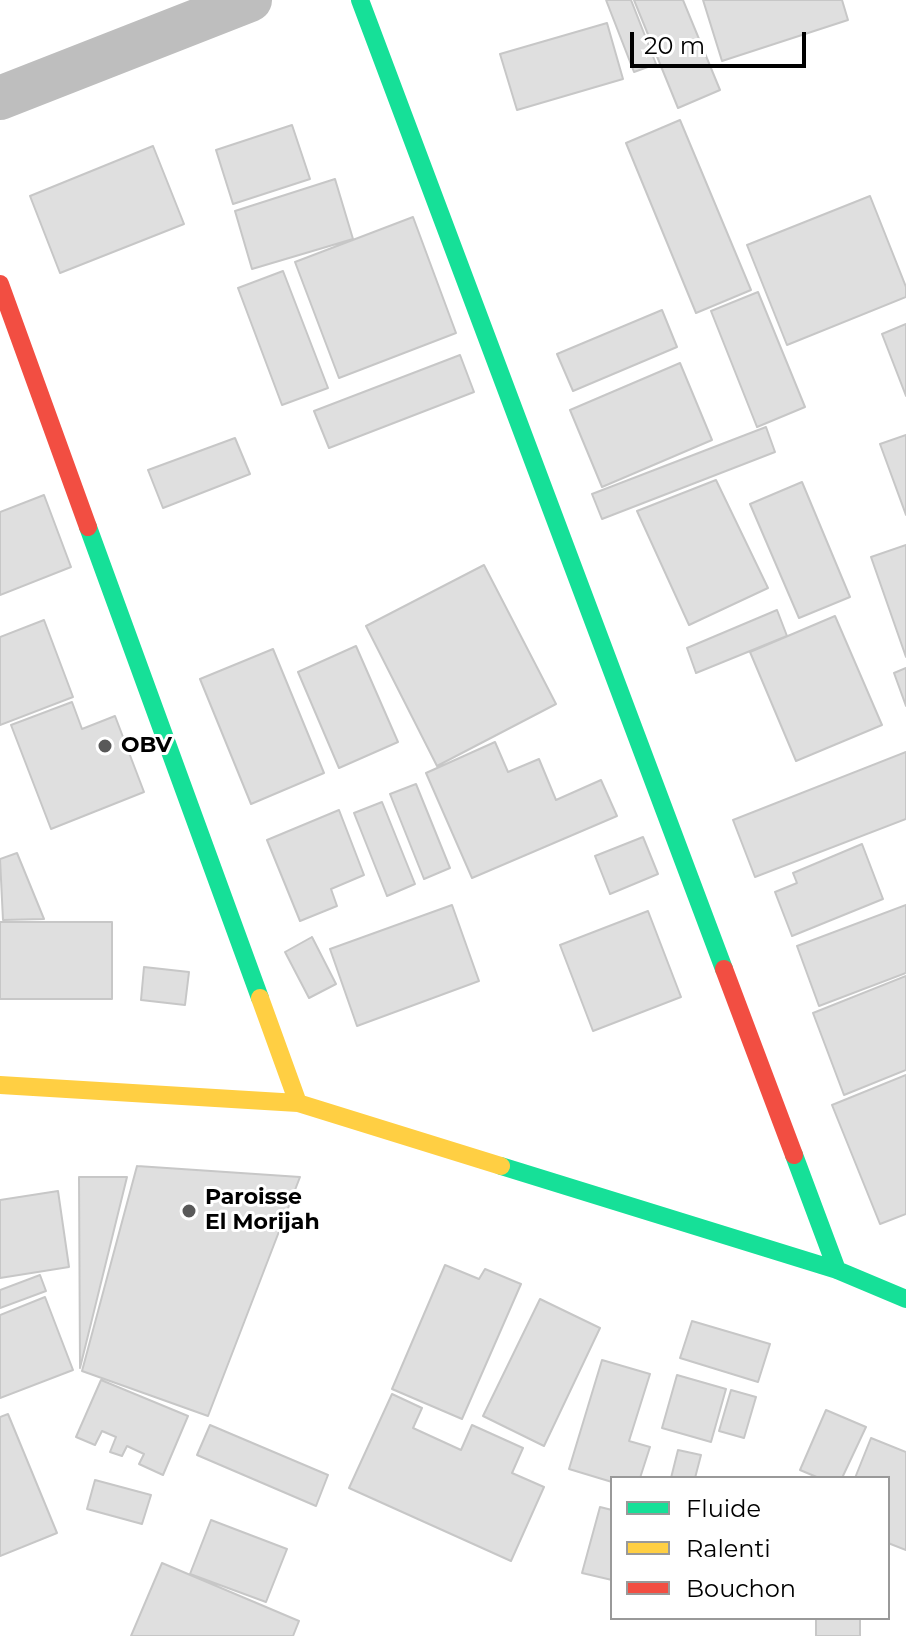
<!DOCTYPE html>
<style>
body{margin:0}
#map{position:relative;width:906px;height:1636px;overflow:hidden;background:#fff;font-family:Montserrat,sans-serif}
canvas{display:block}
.legend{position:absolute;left:610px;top:1476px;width:280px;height:144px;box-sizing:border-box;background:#fff;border:2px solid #999;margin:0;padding:10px 14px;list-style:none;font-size:24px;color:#000}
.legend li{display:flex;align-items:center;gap:16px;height:40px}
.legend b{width:40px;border:2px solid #999}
.scale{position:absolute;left:630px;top:32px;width:176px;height:36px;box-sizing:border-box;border:4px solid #000;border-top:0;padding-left:10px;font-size:24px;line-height:28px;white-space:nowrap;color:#000;-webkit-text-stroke:6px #fff;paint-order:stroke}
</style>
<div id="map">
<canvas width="906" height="1636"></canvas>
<ul class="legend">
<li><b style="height:10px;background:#16e098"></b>Fluide</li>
<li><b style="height:10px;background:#ffcf43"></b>Ralenti</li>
<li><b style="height:10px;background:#f24e42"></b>Bouchon</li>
</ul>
<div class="scale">20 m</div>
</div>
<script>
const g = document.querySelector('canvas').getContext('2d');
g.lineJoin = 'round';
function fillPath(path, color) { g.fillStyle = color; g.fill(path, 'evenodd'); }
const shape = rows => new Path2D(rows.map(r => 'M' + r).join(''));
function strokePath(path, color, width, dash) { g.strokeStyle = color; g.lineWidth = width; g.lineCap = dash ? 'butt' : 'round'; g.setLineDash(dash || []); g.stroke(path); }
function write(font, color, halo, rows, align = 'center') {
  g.font = font + ' Montserrat,sans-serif'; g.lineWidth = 6; g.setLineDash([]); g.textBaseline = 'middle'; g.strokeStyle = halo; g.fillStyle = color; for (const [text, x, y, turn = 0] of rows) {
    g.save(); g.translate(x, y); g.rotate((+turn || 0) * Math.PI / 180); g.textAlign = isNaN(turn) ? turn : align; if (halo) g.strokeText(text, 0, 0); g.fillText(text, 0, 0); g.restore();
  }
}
const building = shape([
 [606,0,631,0,656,64,634,72,606,0],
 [634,0,683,0,720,90,678,108,634,0],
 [703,0,842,0,848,20,722,61,703,0],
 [607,23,623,79,517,110,500,54,607,23],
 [680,120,751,290,696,313,626,143,680,120],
 [292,125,310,179,233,204,216,150,292,125],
 [153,146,184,224,60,273,30,196,153,146],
 [335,179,353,239,252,269,235,211,335,179],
 [870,196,906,287,906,297,787,345,747,245,870,196],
 [413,217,456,333,339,378,295,262,413,217],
 [283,271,328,388,282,405,238,288,283,271],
 [758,292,805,407,757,427,711,311,758,292],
 [662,310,677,347,573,391,557,354,662,310],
 [906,324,906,396,882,334,906,324],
 [460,355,474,392,329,448,314,411,460,355],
 [680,363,712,440,602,487,570,410,680,363],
 [766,427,775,452,602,519,592,494,766,427],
 [906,435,906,515,880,444,906,435],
 [235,438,250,474,163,508,148,470,235,438],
 [716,480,768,588,689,625,637,511,716,480],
 [802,482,850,597,799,618,750,504,802,482],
 [44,495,71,567,0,595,0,512,44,495],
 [906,545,906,657,871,557,906,545],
 [484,565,556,704,437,766,366,626,484,565],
 [777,610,787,636,696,673,687,648,777,610],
 [835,616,882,725,796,761,750,652,835,616],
 [44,620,73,697,0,725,0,637,44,620],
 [356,646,398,742,339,768,298,672,356,646],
 [273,649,324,773,251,804,200,679,273,649],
 [906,668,906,706,894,673,906,668],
 [72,702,82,729,115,716,144,792,51,829,11,725,72,702],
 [495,742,508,772,539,759,556,800,601,780,617,816,472,878,426,773,495,742],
 [906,752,906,819,755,877,733,820,906,752],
 [416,784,450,868,424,879,390,794,416,784],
 [382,802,415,884,387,896,354,813,382,802],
 [339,810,364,875,331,889,337,906,300,921,267,840,339,810],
 [643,837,658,874,610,894,595,856,643,837],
 [862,844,883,899,792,936,775,892,797,883,793,873,862,844],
 [17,853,44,919,3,920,0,859,17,853],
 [452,905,479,981,357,1026,330,949,452,905],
 [906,905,906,973,819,1006,797,946,906,905],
 [648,911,681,997,593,1031,560,945,648,911],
 [0,922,112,922,112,999,0,999,0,922],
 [312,937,336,984,309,998,285,952,312,937],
 [144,967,189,972,185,1005,141,1000,144,967],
 [906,976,906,1070,844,1095,813,1013,906,976],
 [906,1075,906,1214,880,1224,832,1105,906,1075],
 [137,1166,300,1177,208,1416,82,1371,137,1166],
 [79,1177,127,1177,80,1368,79,1177],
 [58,1191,69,1267,0,1278,0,1200,58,1191],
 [445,1265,479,1279,485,1269,521,1284,462,1419,392,1389,445,1265],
 [40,1275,46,1291,0,1308,0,1290,40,1275],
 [45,1297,73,1370,0,1398,0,1315,45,1297],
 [540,1299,600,1328,544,1446,483,1416,540,1299],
 [692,1321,770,1344,758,1382,680,1358,692,1321],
 [602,1360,650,1374,629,1441,650,1447,640,1478,612,1478,612,1482,569,1469,602,1360],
 [677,1375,726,1389,711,1442,662,1428,677,1375],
 [101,1380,188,1416,163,1475,139,1464,144,1454,127,1446,122,1456,110,1452,116,1437,102,1431,95,1445,76,1437,101,1380],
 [731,1390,756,1397,744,1438,719,1431,731,1390],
 [392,1394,422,1408,413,1428,461,1450,472,1425,523,1448,512,1473,544,1487,511,1561,349,1488,392,1394],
 [826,1410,866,1427,842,1478,819,1478,800,1470,826,1410],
 [8,1414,57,1533,0,1556,0,1417,8,1414],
 [210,1425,328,1475,316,1506,197,1455,210,1425],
 [871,1438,906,1452,906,1550,888,1543,888,1478,855,1478,871,1438],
 [678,1450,701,1455,695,1478,671,1478,678,1450],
 [95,1480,151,1495,142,1524,87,1509,95,1480],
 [600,1507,612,1510,612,1580,582,1573,600,1507],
 [211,1520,287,1549,266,1602,190,1574,211,1520],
 [162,1563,299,1621,293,1636,131,1636,162,1563],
 [816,1618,860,1618,860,1636,816,1636,816,1618]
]);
fillPath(building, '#dfdfdf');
strokePath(building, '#c7c7c7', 2);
strokePath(shape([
 [0,98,250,0]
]), '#bebebe', 44);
strokePath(shape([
 [360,0,724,969],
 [88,527,260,998],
 [794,1155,837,1270],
 [501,1166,837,1270,906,1299]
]), '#16e098', 18);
strokePath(shape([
 [260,998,298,1103],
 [0,1085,298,1103,501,1166]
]), '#ffcf43', 18);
strokePath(shape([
 [0,284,88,527],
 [724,969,794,1155]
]), '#f24e42', 18);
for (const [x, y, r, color] of [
 [105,746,8,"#595959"],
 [189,1211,8,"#595959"]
]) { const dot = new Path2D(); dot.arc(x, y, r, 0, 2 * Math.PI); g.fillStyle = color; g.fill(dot); strokePath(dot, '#fff', 3); }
write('bold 22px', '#000', '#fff', [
 ["OBV",121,746],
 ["Paroisse",205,1198],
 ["El Morijah",205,1223]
], 'left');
</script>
